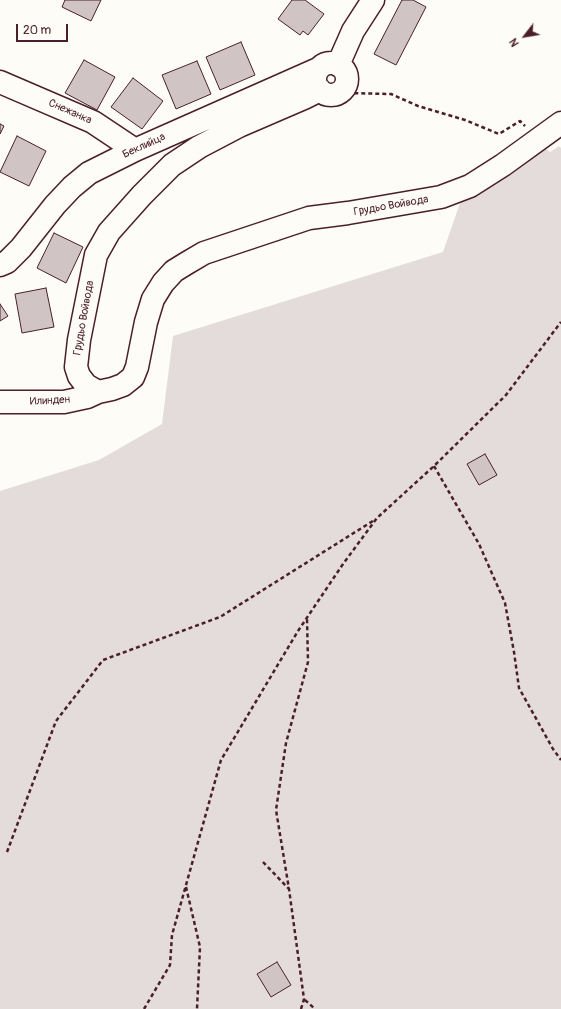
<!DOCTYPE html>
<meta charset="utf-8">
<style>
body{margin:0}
#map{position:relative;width:561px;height:1009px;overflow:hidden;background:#fdfcf7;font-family:Pangolin,sans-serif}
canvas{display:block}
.north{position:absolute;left:505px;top:16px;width:40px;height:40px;-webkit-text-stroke:3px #fdfcf7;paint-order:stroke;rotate:239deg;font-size:11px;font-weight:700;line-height:16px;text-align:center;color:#4a1f2b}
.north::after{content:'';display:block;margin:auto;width:14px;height:18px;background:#4a1f2b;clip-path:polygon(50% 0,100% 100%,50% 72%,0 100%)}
.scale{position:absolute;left:16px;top:24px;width:52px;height:18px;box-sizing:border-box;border:2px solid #4a1f2b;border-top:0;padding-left:5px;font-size:12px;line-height:14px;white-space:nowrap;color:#4a1f2b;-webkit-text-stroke:3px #fdfcf7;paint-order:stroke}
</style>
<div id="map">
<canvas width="561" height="1009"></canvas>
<div class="north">N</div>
<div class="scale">20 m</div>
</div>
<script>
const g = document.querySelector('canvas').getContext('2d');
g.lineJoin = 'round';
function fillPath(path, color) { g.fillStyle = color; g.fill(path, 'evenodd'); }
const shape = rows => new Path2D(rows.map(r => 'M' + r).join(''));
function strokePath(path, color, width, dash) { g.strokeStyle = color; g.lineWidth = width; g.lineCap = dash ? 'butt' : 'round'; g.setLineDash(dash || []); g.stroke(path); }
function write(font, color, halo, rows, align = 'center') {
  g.font = font + ' Pangolin,sans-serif'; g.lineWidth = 3; g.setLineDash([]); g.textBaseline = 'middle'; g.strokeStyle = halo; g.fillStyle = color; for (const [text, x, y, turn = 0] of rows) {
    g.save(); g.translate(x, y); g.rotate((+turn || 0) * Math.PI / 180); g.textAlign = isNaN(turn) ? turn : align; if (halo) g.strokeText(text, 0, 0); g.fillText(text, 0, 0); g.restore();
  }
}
fillPath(shape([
 [559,146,561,148,561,1009,0,1009,0,491,99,460,162,424,173,336,443,252,460,203,543,147,550,152]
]), '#e3dcda');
const building = shape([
 [65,0,101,0,91,21,62,7,65,0],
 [292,0,305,0,324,14,308,35,303,31,300,35,278,19,292,0],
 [402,0,413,0,426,7,396,65,374,54,402,0],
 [241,42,255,75,220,90,206,57,241,42],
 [84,60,115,77,97,110,65,93,84,60],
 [197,61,211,94,176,109,162,75,197,61],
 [133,78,163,101,142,129,111,107,133,78],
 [0,124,4,126,0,134,0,124],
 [17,136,46,151,29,186,0,172,17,136],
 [54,233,83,247,66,283,37,268,54,233],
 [46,288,54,327,22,333,15,294,46,288],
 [0,304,8,316,0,321,0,304],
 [485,454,497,475,479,485,467,464,485,454],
 [277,962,291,985,271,997,257,974,277,962]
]);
fillPath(building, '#d0c5c4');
strokePath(building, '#4a1f2b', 1);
const minor = shape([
 '315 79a16 16 0 1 1 32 0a16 16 0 1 1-32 0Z',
 [338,65,353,31,373,0],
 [0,82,93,122,135,150],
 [320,90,304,98,239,126,199,147,172,165,142,195,109,232,96,255,79,340,76,367,79,376,86,385,98,392,112,389,123,385,133,377,137,367,146,322,153,299,163,283,174,271,187,263,204,253,309,218,348,213,441,197,470,186,503,165,561,123],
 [0,265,7,262,21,248,55,205,72,187,89,173,135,150,318,69],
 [0,402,64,402,87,397,98,392]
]);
strokePath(minor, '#4a1f2b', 25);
strokePath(shape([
 [341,90,347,93,391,94,418,106,465,120,499,134,520,121,525,126],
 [434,466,479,544,505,603,514,652,519,688,553,749,561,760],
 [7,852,56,721,103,660,220,617,376,519],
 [263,862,289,889],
 [186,887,200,947,197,1009],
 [305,1000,315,1009],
 [144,1009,170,965,172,935,221,760,298,631,343,564,377,518,434,466,506,395,561,322],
 [301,1009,304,999,289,889,276,810,286,743,308,662,307,618]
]), '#4a1f2b', 2.5, [4, 3]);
strokePath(minor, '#fdfcf7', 22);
write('11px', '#4a1f2b', '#fdfcf7', [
 ["Снежанка",70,112,24],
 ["Беклийца",144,146,-25],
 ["Грудьо Войвода",391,206,-10],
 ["Грудьо Войвода",84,318,-80],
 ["Илинден",50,401,-3]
]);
</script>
